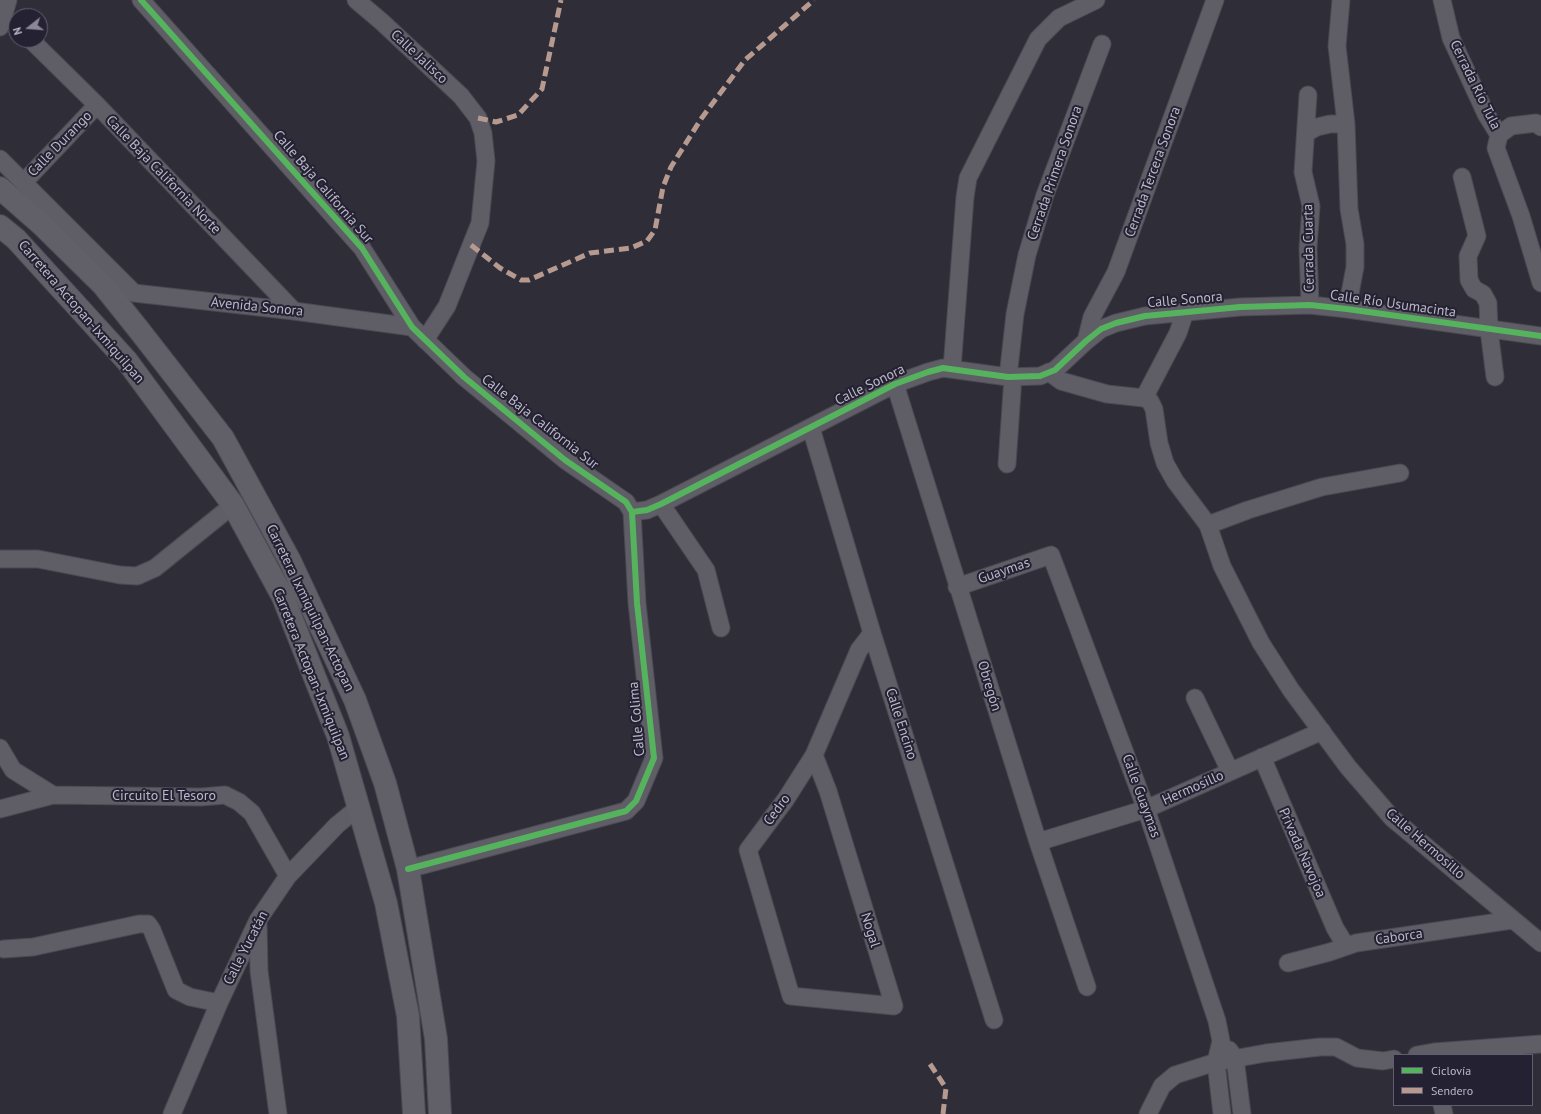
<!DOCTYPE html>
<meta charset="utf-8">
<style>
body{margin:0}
#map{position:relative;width:1541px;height:1114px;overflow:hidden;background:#2f2d38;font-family:"PT Sans",sans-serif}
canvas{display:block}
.legend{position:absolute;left:1393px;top:1054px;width:140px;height:52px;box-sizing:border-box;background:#242133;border:1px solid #615d6f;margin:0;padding:5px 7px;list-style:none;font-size:12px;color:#bcb8c8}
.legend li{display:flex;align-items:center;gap:8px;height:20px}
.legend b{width:20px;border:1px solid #615d6f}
.north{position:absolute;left:8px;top:8px;width:40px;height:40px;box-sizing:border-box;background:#242133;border:1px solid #615d6f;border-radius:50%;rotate:253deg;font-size:11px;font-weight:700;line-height:16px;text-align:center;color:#bcb8c8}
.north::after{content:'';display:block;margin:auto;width:14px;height:18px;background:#8b8796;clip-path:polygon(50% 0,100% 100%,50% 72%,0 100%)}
</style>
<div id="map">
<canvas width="1541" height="1114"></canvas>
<ul class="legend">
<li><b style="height:5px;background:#56b35d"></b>Ciclovía</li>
<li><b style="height:5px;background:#b69a8f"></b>Sendero</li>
</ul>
<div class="north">N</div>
</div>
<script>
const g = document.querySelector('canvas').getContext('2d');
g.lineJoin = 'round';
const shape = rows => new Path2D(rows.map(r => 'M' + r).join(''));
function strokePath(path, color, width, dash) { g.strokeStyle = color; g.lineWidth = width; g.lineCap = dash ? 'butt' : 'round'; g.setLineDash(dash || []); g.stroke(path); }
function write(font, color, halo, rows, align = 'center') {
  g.font = font + ' "PT Sans",sans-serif'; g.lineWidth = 4; g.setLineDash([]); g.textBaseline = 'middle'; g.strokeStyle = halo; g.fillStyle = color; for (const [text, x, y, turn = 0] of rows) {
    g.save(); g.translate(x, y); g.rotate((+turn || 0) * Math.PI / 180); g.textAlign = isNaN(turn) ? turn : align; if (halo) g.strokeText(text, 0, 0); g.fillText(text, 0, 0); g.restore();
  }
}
const minor = shape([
 [141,0,362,248,412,327,464,377,565,460,626,502,632,512,637,603,654,758,636,801,626,811,408,869],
 [356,0,382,22,461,96,478,118,483,133,486,161,480,223,447,306,425,340],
 [1341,0,1337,46,1346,124,1349,209,1355,244,1355,267,1347,309],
 [1442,0,1451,38,1486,114,1499,135,1496,148,1521,216,1541,283],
 [0,27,8,0],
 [31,40,97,105,294,311],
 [1308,95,1303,172,1311,206,1308,248,1310,305],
 [1306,133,1317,127,1330,124,1346,124],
 [1499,135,1511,126,1536,123,1541,127],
 [0,159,133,292],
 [1462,177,1477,236,1468,256,1469,280,1474,289,1483,294,1488,303,1489,330,1495,377],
 [24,182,97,105],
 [103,285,134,293,294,311,412,327],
 [1086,341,1092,317,1116,272,1215,0],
 [952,369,965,197,968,178,1038,39,1059,18,1096,0],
 [1049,372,1061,381,1107,394,1144,398,1150,401,1154,409,1159,443,1165,463,1175,481,1208,525,1222,566,1261,643,1291,690,1348,767,1392,818,1541,943],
 [1008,377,1015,314,1027,255,1045,195,1102,44],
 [895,384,1038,842,1087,987],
 [1144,398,1178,333,1185,312],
 [811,428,872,633,994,1020],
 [1007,464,1013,377],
 [661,504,706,570,721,628],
 [632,512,647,510,661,504,895,384,928,372,943,368,1008,377,1040,376,1055,370,1086,341,1101,329,1116,323,1145,316,1240,307,1310,305,1347,309,1541,336],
 [1208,525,1248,510,1322,487,1400,473],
 [0,559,38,559,120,575,137,576,155,568,233,505],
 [957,587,1051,555,1146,809,1217,1021,1221,1041,1216,1062,1222,1114],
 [1195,698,1230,771],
 [0,748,13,770,53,795],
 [814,755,828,791,894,1006,791,996,748,850,786,799,814,755,859,650,872,633],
 [1262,757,1335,928,1346,946],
 [0,809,53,795,201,797,225,795,239,802,252,813,288,876],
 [1038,842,1146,809,1322,731],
 [258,923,259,971,278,1114],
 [4,949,33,947,139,924,148,924,152,930,176,990,190,997,219,1003],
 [1288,963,1330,952,1356,943,1512,920],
 [1229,1050,1235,1058,1242,1114],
 [1417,1055,1434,1052,1541,1044],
 [1442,1105,1444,1114],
 [172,1114,219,1003,258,920,288,876,337,825,359,807],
 [1148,1114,1162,1086,1175,1075,1216,1062,1266,1053,1320,1047,1336,1047,1357,1058,1383,1061,1394,1059]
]);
const primary = shape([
 [0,188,41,224,103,285,139,330,223,438,290,561,355,700,385,783,408,869,436,1039,440,1114],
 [0,226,16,239,127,361,233,505,283,597,338,736,386,903,408,1016,414,1114]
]);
strokePath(minor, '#4b4951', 19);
strokePath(primary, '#4a4852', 24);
strokePath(minor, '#5f5d66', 17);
strokePath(primary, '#615f68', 22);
strokePath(shape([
 [478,118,496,122,518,115,542,89,561,0],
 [471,245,500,268,521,280,529,280,590,253,631,248,647,241,655,230,663,187,671,167,701,119,745,60,814,0],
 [930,1064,946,1088,943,1114]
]), '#b69a8f', 5, [10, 5]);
strokePath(shape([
 [141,0,362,248,412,327,464,377,565,460,626,502,632,512,637,603,654,758,636,801,626,811,408,869],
 [632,512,647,510,661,504,895,384,928,372,943,368,1008,377,1040,376,1055,370,1086,341,1101,329,1116,323,1145,316,1240,307,1310,305,1347,309,1541,336]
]), '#56b35d', 6);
write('14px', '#bcb8c8', '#242133', [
 ["Calle Jalisco",419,57,43],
 ["Cerrada Río Tula",1475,85,64],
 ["Calle Durango",60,144,-46],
 ["Cerrada Tercera Sonora",1153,172,-70],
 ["Cerrada Primera Sonora",1055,173,-71],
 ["Calle Baja California Norte",163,175,46],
 ["Calle Baja California Sur",323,187,49],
 ["Cerrada Cuarta",1309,248,-91],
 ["Calle Sonora",1185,300,-5],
 ["Calle Río Usumacinta",1393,304,8],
 ["Avenida Sonora",257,307,6],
 ["Carretera Actopan-Ixmiquilpan",81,312,49],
 ["Calle Sonora",870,385,-26],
 ["Calle Baja California Sur",540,422,38],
 ["Guaymas",1004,571,-19],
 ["Carretera Ixmiquilpan-Actopan",310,608,64],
 ["Carretera Actopan-Ixmiquilpan",311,674,68],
 ["Obregón",989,686,73],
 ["Calle Colima",637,719,-95],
 ["Calle Encino",901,724,72],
 ["Hermosillo",1193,788,-24],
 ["Circuito El Tesoro",164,796],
 ["Calle Guaymas",1141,796,70],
 ["Cedro",777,810,-54],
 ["Calle Hermosillo",1425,844,41],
 ["Privada Navojoa",1302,853,66],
 ["Nogal",870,930,73],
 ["Caborca",1399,937,-8],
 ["Calle Yucatán",246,948,-63]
]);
</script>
